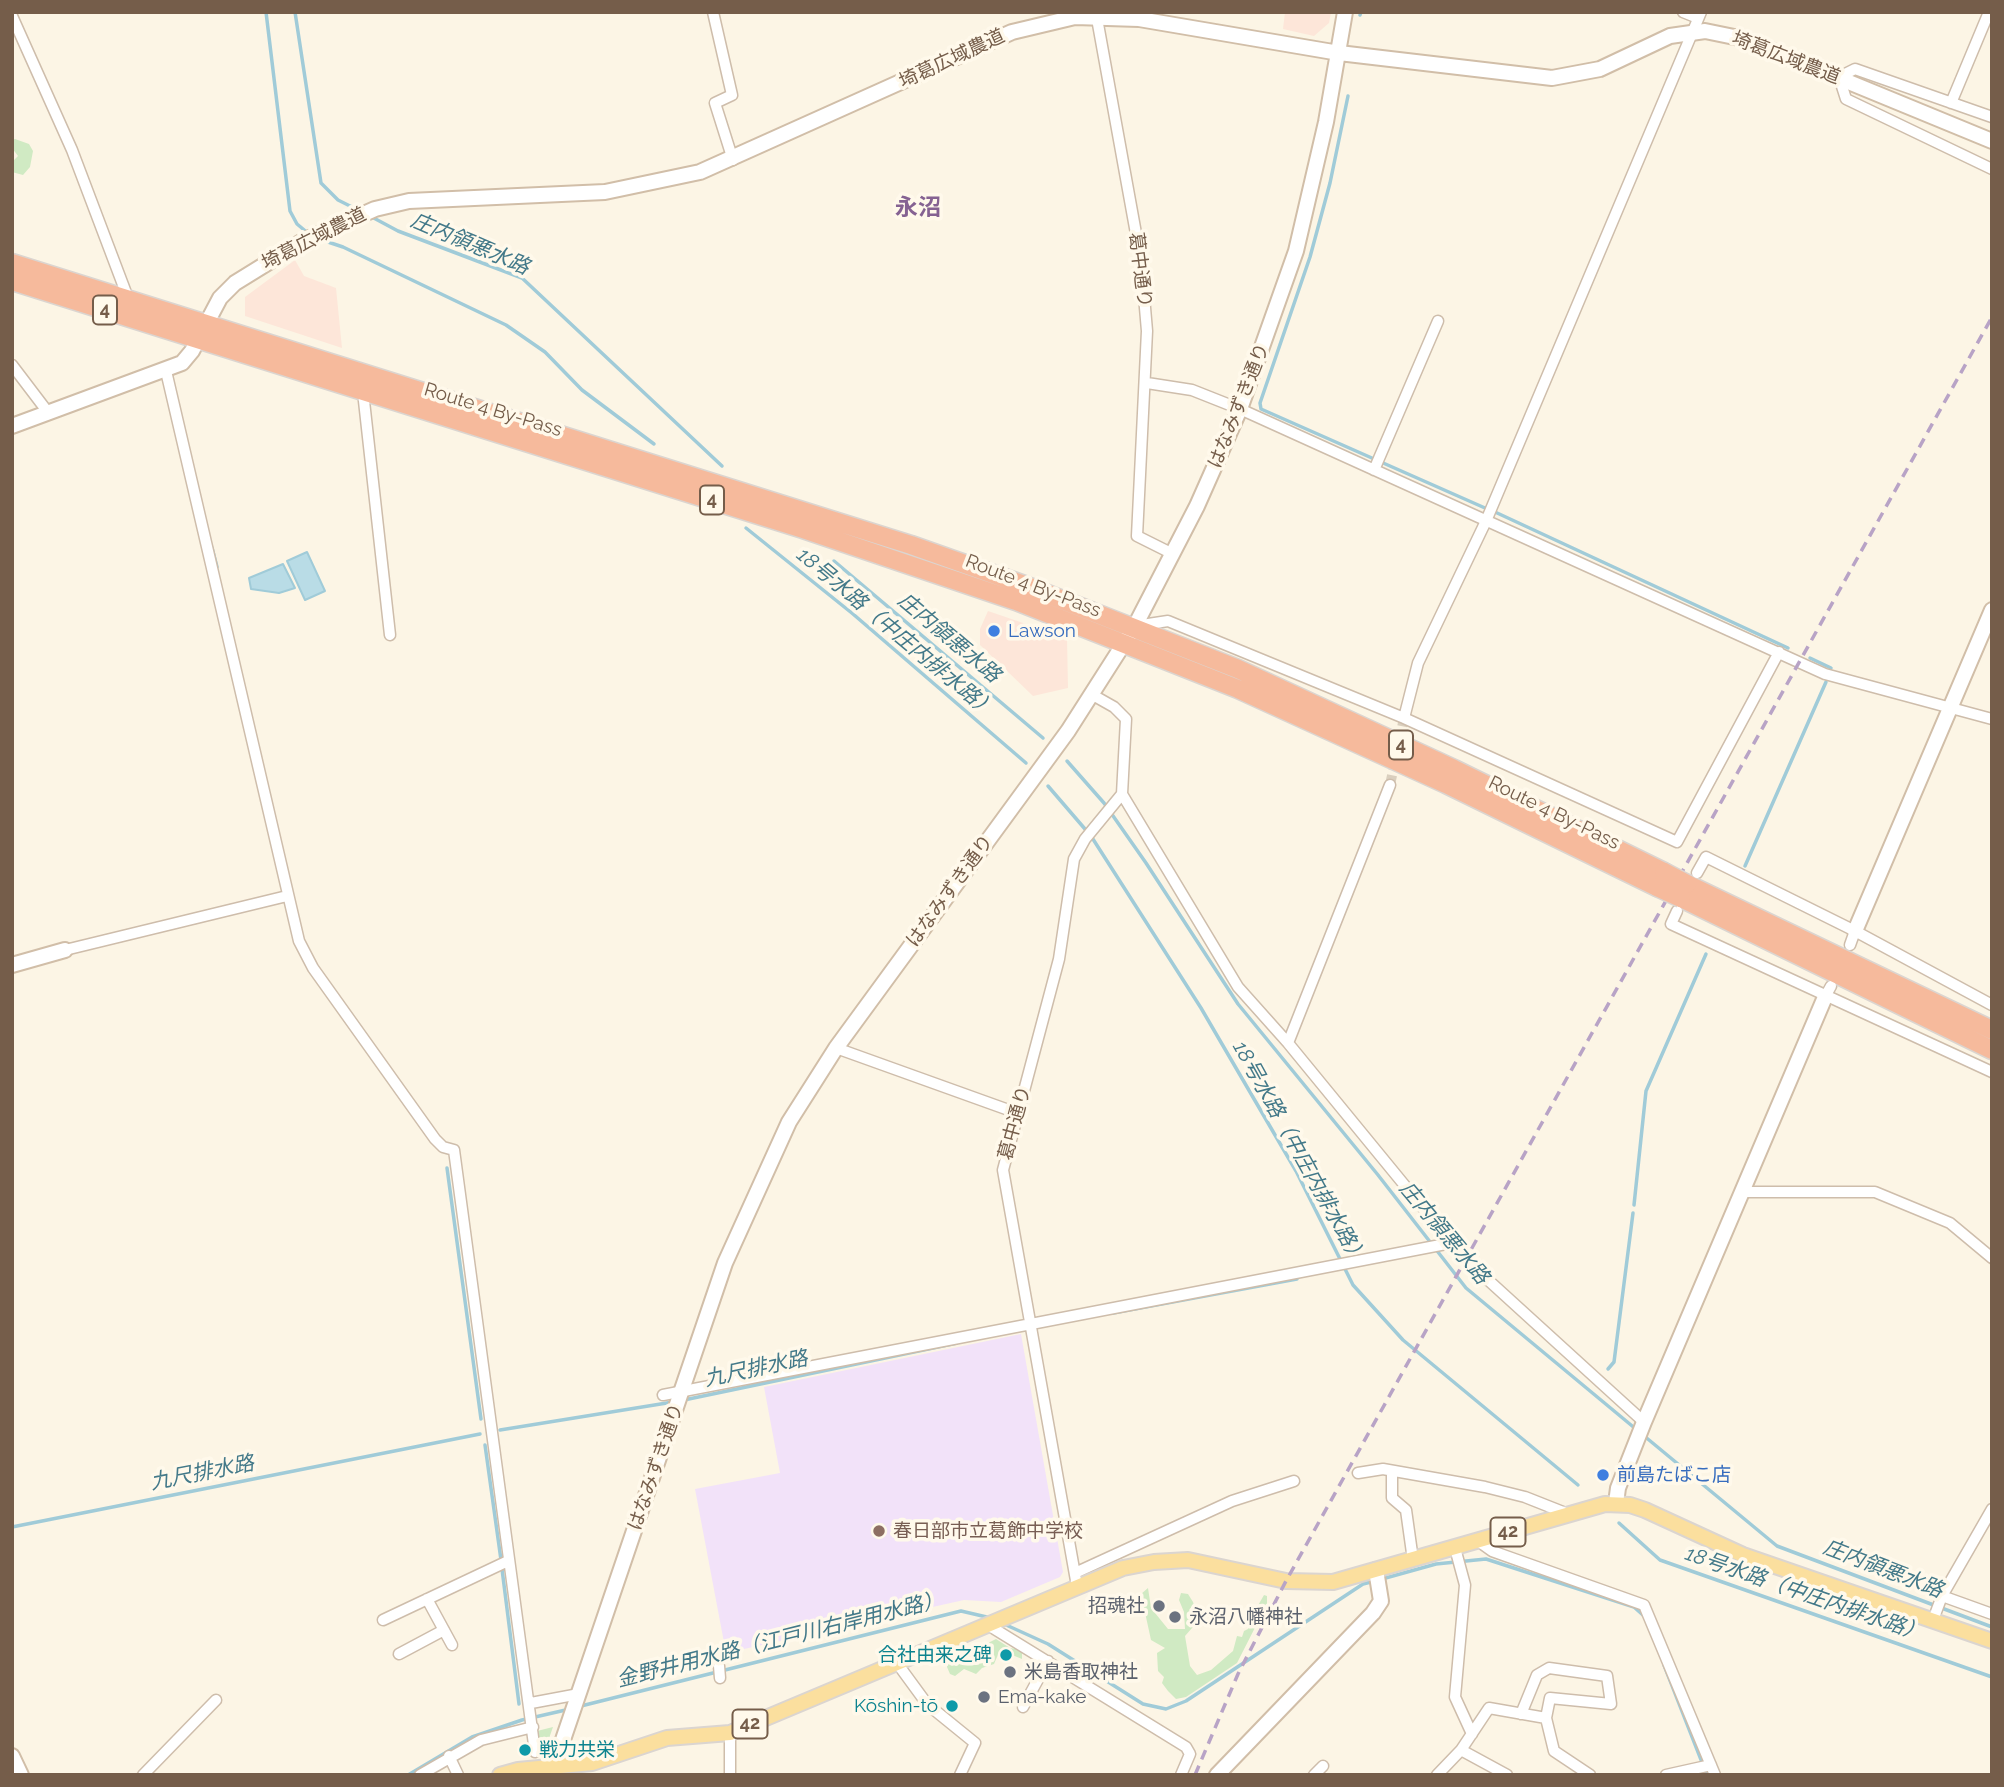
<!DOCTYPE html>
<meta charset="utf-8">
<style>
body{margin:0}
#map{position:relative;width:2004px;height:1787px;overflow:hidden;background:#fcf5e5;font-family:Raleway,sans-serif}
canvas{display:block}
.frame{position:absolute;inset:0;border:14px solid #755d4a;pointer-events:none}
</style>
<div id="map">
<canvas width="2004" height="1787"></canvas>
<div class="frame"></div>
</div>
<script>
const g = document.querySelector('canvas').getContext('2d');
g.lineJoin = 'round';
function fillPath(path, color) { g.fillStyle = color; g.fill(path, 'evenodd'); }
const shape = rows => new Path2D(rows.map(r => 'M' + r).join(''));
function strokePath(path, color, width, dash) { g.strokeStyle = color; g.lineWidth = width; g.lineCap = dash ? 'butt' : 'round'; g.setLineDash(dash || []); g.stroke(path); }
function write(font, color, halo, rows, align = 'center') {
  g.font = font + ' Raleway,"Noto Sans JP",sans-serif'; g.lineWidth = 7; g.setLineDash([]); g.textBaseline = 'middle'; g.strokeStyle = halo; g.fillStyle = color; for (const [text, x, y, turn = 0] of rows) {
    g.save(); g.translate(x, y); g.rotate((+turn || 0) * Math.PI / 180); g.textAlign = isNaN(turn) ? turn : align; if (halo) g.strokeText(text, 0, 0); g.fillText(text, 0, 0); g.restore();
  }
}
fillPath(shape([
 [1285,12,1331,12,1329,23,1314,36,1283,29],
 [295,260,304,276,336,288,342,348,245,316,245,297],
 [988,611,1067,638,1068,688,1033,696,980,645,980,629]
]), '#fde6d9');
fillPath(shape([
 [1021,1334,1063,1572,1060,1577,1001,1602,964,1600,726,1653,695,1489,780,1473,764,1387]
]), '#f2e2f9');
fillPath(shape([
 [15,139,29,144,33,151,30,167,23,175,12,172,12,162,18,156,12,148,12,140],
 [1148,1588,1151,1608,1168,1629,1185,1629,1184,1612,1179,1600,1181,1593,1188,1594,1193,1602,1199,1620,1185,1636,1190,1666,1197,1675,1211,1670,1233,1651,1237,1636,1242,1637,1244,1631,1248,1629,1248,1623,1264,1595,1267,1596,1267,1604,1237,1663,1186,1697,1176,1699,1168,1691,1162,1683,1164,1677,1158,1671,1157,1653,1165,1648,1151,1640,1141,1594],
 [996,1639,1010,1648,1022,1650,1022,1659,1000,1650,994,1664,982,1668,976,1674,964,1669,955,1676,950,1674,947,1667,950,1651,980,1647],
 [553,1727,547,1744,539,1752,537,1731]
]), '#d0eac3');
const water = shape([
 [307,552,325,591,305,600,287,561,307,552],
 [283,564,295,588,279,593,251,589,249,578,283,564]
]);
fillPath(water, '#b9dce6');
strokePath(water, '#a0cbd8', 2);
strokePath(shape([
 [266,12,290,211,297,224,309,234],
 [295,12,321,183,338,200,360,211],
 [1360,15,1361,12],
 [1348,96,1330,183,1310,257,1260,403,1261,409,1485,508],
 [370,216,398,231,522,278,722,466],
 [319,239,343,247,506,325,545,352,582,390,654,444],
 [1495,512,1788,648],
 [746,528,853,614,1026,763],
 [212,548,217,567],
 [834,561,1043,738],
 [1810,658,1831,668],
 [1067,761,1104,803,1146,863,1238,1004,1378,1175,1466,1288,1637,1430],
 [1048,786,1091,836,1201,1008,1296,1171,1353,1285,1403,1340,1578,1485],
 [1745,866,1826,682],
 [447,1168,481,1419],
 [1634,1205,1646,1091,1706,954],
 [1113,1313,1297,1279],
 [1608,1369,1614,1362,1633,1213],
 [684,1400,957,1343],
 [500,1430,673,1402],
 [1643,1435,1777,1546,1992,1627],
 [485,1445,501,1560],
 [1619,1523,1660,1560,1992,1677],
 [12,1527,480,1434],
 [502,1569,519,1704],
 [1382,1579,1436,1564,1486,1559,1634,1607,1644,1616],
 [1004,1624,1048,1644,1143,1704,1166,1709,1186,1701,1363,1584,1375,1581],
 [1664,1665,1707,1775],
 [577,1707,961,1611,991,1618],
 [408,1775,472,1737,522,1720,570,1709]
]), '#a0cbd8', 3.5);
strokePath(shape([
 [1390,785,1404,718]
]), '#dacfbe', 10, [10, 5]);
const street = shape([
 [713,12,732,95,715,103,733,160],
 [1683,12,1698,18],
 [1096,13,1141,261,1147,331,1137,536,1173,554],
 [12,16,72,150,128,298],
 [1951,103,1989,12],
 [1992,117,1855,69,1839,77,1846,99,1992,169],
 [12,365,47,411],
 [166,371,299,941,313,968,435,1139,443,1147,454,1150,535,1752],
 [1147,383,1192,390,1240,409,1825,674,1992,719],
 [363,392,390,635],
 [1374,470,1438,321],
 [1135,626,1168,621,1404,718,1677,842,1779,652],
 [1404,718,1418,663,1486,521,1701,12],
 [1122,794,1238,987,1288,1043,1465,1259,1644,1422],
 [1697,873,1706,857,1855,931,1992,1005],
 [1677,911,1671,924,1992,1072],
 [1850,945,1855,931],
 [65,950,287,896],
 [1825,997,1831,986],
 [1288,1043,1390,785],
 [836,1048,1017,1113],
 [1742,1192,1875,1192,1950,1223,1992,1258],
 [663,1395,1451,1243],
 [1392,1472,1392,1498,1406,1510,1413,1560],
 [1358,1473,1383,1469,1485,1487,1525,1497,1568,1514],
 [1478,1541,1492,1551,1644,1605,1715,1775],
 [1455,1548,1465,1585,1455,1697,1472,1734],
 [1075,1573,1232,1501,1294,1481],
 [1077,1586,1003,1170,1059,959,1074,859,1085,839,1122,794,1126,719,1114,707,1091,694],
 [1942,1596,1992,1614],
 [427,1599,452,1645],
 [383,1620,508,1561],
 [1933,1620,1942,1596,1992,1509],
 [988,1625,1186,1747,1190,1754,1181,1775],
 [399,1654,444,1630],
 [897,1663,927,1704,975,1743,960,1775],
 [719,1666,720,1678],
 [531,1703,579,1694],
 [1023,1707,1048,1661],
 [1521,1714,1537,1675,1549,1668,1607,1676,1611,1704,1550,1698,1546,1718],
 [730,1733,730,1775],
 [1461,1750,1507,1775],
 [449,1756,458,1775],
 [143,1775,216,1700],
 [420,1775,481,1740,533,1727],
 [1314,1775,1323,1766],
 [1437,1775,1461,1750,1489,1708,1546,1718,1554,1751,1590,1775],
 [1666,1775,1711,1765]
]);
const secondary = shape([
 [12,426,182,363,192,351,220,298,235,283,303,241,375,209,409,201,605,192,700,172,1012,32,1075,17,1139,19,1339,53,1552,78,1600,69,1670,36,1705,31,1744,39,1992,141],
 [1855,931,1992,610],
 [12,965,65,950],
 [1616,1503,1618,1488,1644,1422,1825,997],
 [12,1756,21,1775],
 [551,1775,725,1263,789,1122,836,1048,1068,731,1135,626,1197,506,1240,409,1296,251,1326,122,1345,12],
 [1217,1775,1373,1613,1381,1601,1376,1570]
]);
const primary = shape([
 [500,1775,518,1770,592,1763,667,1738,730,1733,1123,1568,1154,1562,1188,1560,1286,1581,1333,1582,1605,1504,1630,1505,1645,1510,1743,1555,1992,1641]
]);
const highway = shape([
 [12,263,911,545,1027,586,1238,669,1454,769,1664,872],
 [12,281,803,529,1016,601,1238,689,1446,784,1657,887],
 [1687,884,1992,1030],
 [1681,898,1992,1050]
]);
strokePath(street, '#cebdab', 13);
strokePath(secondary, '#d1bea8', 18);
strokePath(primary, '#dbd5d0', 18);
strokePath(highway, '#dbd5d0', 21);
strokePath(street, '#fff', 10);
strokePath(secondary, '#fff', 14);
strokePath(primary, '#fbdf9e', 14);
strokePath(highway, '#f6ba9c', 18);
strokePath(shape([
 [1195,1775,1238,1674,1286,1581,1992,317]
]), '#b8a3c6', 3.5, [10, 7]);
const highwayBridge = shape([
 [1664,872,1687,884],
 [1657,887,1681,898]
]);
strokePath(highwayBridge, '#dbd5d0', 21, []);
strokePath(highwayBridge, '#f6ba9c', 18);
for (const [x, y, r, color] of [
 [994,631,7,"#3f7fe0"],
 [1603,1475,7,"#3f7fe0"],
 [879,1531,7,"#8d6e63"],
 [1159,1606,7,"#6b7280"],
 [1175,1617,7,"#6b7280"],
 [1006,1655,7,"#0f9aa8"],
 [1010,1672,7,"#6b7280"],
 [984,1697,7,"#6b7280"],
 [952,1706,7,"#0f9aa8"],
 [525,1750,7,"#0f9aa8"]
]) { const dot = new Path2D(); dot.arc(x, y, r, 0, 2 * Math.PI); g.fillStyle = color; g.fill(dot); strokePath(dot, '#fff9eb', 2.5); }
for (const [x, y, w] of [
 [105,310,24],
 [712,500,24],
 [1401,745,24],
 [1508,1532,35],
 [750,1724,35]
]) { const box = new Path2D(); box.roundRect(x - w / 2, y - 14.5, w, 29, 5); g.fillStyle = '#fff9eb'; g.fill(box); strokePath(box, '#755d4a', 2); }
write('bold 18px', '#755d4a', null, [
 ["4",105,310],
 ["4",712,500],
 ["4",1401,745],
 ["42",1508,1532],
 ["42",750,1724]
]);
write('19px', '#755d4a', '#fff9eb', [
 ["埼葛広域農道",1786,58,21],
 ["埼葛広域農道",952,59,-25],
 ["埼葛広域農道",314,239,-27],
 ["葛中通り",1140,270,83],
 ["はなみずき通り",1239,406,-68],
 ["Route 4 By-Pass",493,410,17],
 ["Route 4 By-Pass",1033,586,21],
 ["Route 4 By-Pass",1554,813,26],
 ["はなみずき通り",950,891,-54],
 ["葛中通り",1015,1123,-75],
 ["はなみずき通り",656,1467,-71]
]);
write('19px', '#366cbe', '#fff9eb', [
 ["Lawson",1008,631],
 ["前島たばこ店",1617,1475]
], 'left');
write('19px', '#785e54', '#fff9eb', [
 ["春日部市立葛飾中学校",893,1531]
], 'left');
write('19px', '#5b616d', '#fff9eb', [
 ["招魂社",1145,1606,"right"],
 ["永沼八幡神社",1189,1617],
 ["米島香取神社",1024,1672],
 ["Ema-kake",998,1697]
], 'left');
write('19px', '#0d838f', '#fff9eb', [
 ["合社由来之碑",992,1655],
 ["Kōshin-tō",938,1706],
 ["戦力共栄",539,1750,"left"]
], 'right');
write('italic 21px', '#437989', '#fff9eb', [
 ["庄内領悪水路",470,244,23],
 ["18号水路（中庄内排水路）",896,633,40],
 ["庄内領悪水路",949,638,40],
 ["18号水路（中庄内排水路）",1299,1153,61],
 ["庄内領悪水路",1444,1233,50],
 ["九尺排水路",756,1369,-12],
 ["九尺排水路",202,1473,-11],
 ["庄内領悪水路",1883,1569,21],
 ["18号水路（中庄内排水路）",1805,1594,19],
 ["金野井用水路（江戸川右岸用水路）",780,1640,-14]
]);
write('bold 23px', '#856292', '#fff9eb', [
 ["永沼",918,208]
]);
</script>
